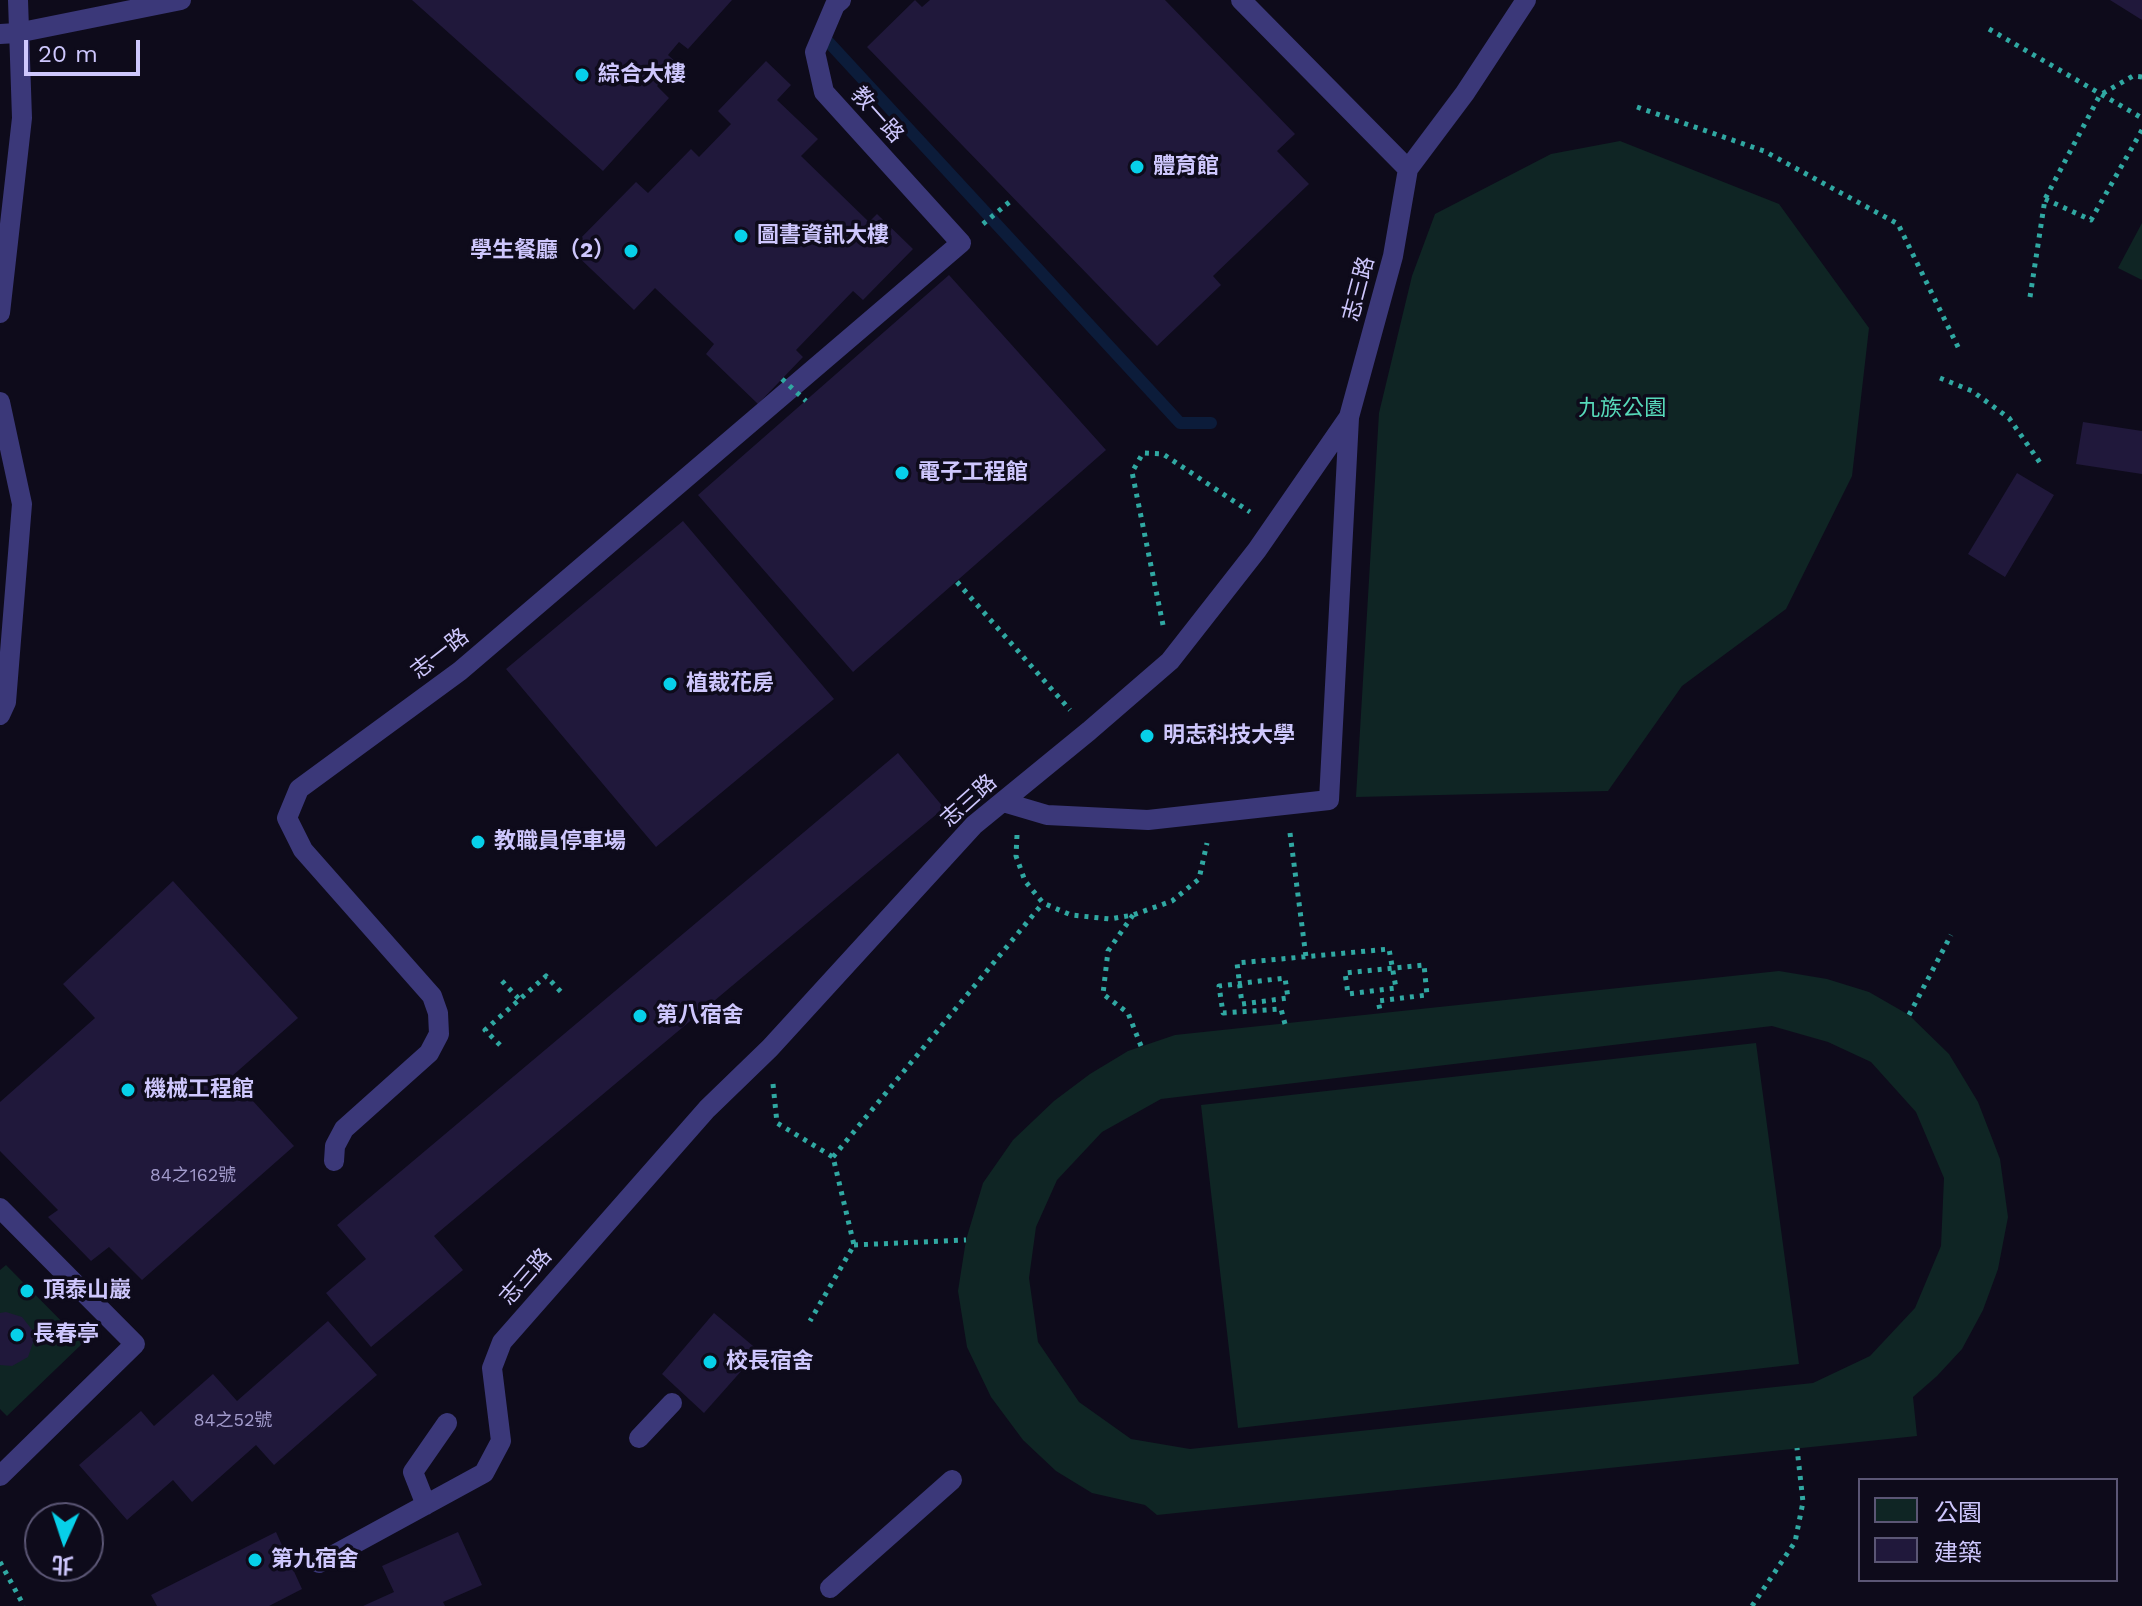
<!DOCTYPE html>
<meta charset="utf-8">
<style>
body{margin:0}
#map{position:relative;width:2142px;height:1606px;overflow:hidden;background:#0e0b1b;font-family:"Work Sans","Noto Sans TC",sans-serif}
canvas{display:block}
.legend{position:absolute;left:1858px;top:1478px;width:260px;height:104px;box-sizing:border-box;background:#0e0b1b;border:2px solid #5b5675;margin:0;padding:10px 14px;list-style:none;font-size:24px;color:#cec7fd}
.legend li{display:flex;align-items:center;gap:16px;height:40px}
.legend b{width:40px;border:2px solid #5b5675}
.north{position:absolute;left:24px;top:1502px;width:80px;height:80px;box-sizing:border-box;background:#0e0b1b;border:2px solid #5b5675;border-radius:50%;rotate:183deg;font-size:22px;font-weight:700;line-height:32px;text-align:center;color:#cec7fd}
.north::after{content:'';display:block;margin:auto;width:28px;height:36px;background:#07d0e9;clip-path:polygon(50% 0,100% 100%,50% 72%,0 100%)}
.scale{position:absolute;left:24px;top:40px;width:116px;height:36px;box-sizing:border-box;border:4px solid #cec7fd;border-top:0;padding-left:10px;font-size:24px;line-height:28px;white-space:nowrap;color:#cec7fd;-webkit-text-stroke:6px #0e0b1b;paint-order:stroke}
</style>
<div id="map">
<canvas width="2142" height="1606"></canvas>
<ul class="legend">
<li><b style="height:22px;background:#0f2524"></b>公園</li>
<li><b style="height:22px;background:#20183b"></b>建築</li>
</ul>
<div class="north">北</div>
<div class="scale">20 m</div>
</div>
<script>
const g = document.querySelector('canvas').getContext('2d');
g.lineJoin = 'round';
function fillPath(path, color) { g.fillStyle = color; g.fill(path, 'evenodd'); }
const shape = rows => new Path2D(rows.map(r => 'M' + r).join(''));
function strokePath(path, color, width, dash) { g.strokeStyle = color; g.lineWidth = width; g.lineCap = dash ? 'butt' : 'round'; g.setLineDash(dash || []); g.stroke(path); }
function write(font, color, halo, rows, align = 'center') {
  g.font = font + ' "Work Sans","Noto Sans TC",sans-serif'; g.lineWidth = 7; g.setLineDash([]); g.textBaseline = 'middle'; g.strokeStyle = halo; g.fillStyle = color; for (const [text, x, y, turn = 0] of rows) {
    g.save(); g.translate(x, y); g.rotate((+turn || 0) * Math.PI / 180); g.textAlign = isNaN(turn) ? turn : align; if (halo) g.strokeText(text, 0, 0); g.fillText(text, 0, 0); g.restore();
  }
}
fillPath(shape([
 [1620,141,1779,204,1869,328,1852,476,1786,609,1682,686,1608,791,1356,797,1379,413,1412,276,1435,214,1551,154],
 [2142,223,2142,280,2118,268],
 [1779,971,1827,979,1869,992,1909,1015,1949,1054,1978,1102,2000,1159,2008,1217,1998,1269,1983,1310,1962,1349,1937,1376,1913,1397,1917,1436,1157,1515,1145,1505,1092,1493,1056,1471,1023,1440,991,1397,967,1347,958,1291,966,1240,983,1183,1013,1140,1054,1101,1090,1074,1128,1051,1175,1035],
 [1772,1026,1828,1042,1871,1062,1916,1112,1944,1178,1941,1246,1915,1308,1870,1356,1813,1383,1190,1449,1131,1439,1079,1402,1038,1342,1029,1278,1036,1227,1057,1180,1102,1132,1161,1099],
 [1756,1043,1799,1364,1238,1428,1201,1105],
 [6,1265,83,1343,7,1416,0,1409,0,1270]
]), '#0f2524');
strokePath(shape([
 [822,35,1180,423,1211,423]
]), '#0c1c3a', 12);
fillPath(shape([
 [412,0,732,0,688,49,679,42,668,55,678,64,657,86,669,98,603,171],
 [915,0,922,7,930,0,1165,0,1295,134,1277,151,1309,184,1213,276,1221,285,1157,346,867,47],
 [2110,0,2142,0,2142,20],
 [766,61,791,85,777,100,818,139,801,156,869,222,877,214,913,249,863,300,853,291,796,350,803,357,758,404,706,354,714,344,655,288,634,310,570,249,636,182,648,193,691,149,699,157,731,124,718,111],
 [949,275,1106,450,853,672,698,495],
 [2083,422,2142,431,2142,474,2076,464],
 [2017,473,2054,495,2005,577,1968,554],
 [683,521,834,699,656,847,506,669],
 [898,753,944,808,434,1236,463,1270,371,1347,326,1293,366,1259,337,1225],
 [173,881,298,1018,231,1077,294,1146,142,1280,109,1247,91,1261,48,1217,58,1210,0,1151,0,1102,95,1018,63,984],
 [6,1312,22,1317,33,1331,34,1340,28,1357,12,1366,0,1365,0,1313],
 [714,1313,759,1351,704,1413,662,1374],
 [328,1321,377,1375,274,1465,256,1445,192,1502,173,1480,127,1520,79,1465,141,1411,154,1426,213,1374,237,1401],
 [276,1532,302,1589,269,1606,157,1606,151,1595],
 [458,1532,482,1585,443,1602,445,1606,363,1606,394,1592,382,1566]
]), '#20183b');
strokePath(shape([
 [1989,29,2142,118],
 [1637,107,1764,151,1898,224,1960,351],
 [2045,199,2091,220,2142,130],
 [983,224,1013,199],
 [2030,297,2045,199,2100,95,2133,76,2142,77],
 [1940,378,1972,391,2009,418,2043,467],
 [957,582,1070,710],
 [1163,625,1132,472,1143,453,1163,454,1250,512],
 [1290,833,1306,957],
 [1017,835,1016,856,1025,881,1043,903,1071,915,1110,919,1133,915,1172,901,1199,879,1207,843],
 [1133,915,1108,951,1103,994,1128,1013,1141,1046],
 [502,981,519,999],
 [1909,1015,1951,935],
 [1285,1024,1281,1009,1223,1013,1219,986,1285,978,1288,998,1242,1004,1237,963,1389,949,1396,988,1348,994,1345,973,1424,965,1427,995,1378,1001,1381,1014],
 [500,1045,485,1030,546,976,562,993],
 [773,1084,777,1123,833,1157,854,1245,810,1321],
 [833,1157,1043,903],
 [854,1245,966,1240],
 [0,1562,24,1606],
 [1752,1606,1795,1542,1803,1502,1797,1448]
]), '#30a8a2', 5, [4, 6]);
strokePath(shape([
 [0,34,17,33,181,0],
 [1408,169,1465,93,1526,0],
 [0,313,22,118,18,0],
 [0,402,22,504,6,702,0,715],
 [1003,802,1047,815,1148,820,1329,800,1349,418],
 [334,1161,335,1146,344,1129,429,1053,439,1034,438,1013,432,996,303,850,287,818,299,789,460,671,961,243,824,92,815,52,835,5,841,0],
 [0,1208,135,1344,0,1476],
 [639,1438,672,1403],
 [426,1505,413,1472,447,1423],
 [319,1563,484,1473,501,1441,492,1368,502,1342,707,1109,770,1048,974,825,1089,731,1170,661,1257,550,1349,417,1393,256,1408,169,1241,0],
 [830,1588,952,1480]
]), '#3b3879', 20);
strokePath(shape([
 [782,379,806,401]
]), '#30a8a2', 5, [4, 6]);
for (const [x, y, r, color] of [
 [582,75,8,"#07d0e9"],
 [1137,167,8,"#07d0e9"],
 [741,236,8,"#07d0e9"],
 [631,251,8,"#07d0e9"],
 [902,473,8,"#07d0e9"],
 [670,684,8,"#07d0e9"],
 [1147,736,8,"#07d0e9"],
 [478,842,8,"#07d0e9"],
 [640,1016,8,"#07d0e9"],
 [128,1090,8,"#07d0e9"],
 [27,1291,8,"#07d0e9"],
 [17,1335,8,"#07d0e9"],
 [710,1362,8,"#07d0e9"],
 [255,1560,8,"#07d0e9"]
]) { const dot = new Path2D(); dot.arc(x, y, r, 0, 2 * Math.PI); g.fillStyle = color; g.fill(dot); strokePath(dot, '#0e0b1b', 3); }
write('18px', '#a29bcc', null, [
 ["84之162號",193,1176],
 ["84之52號",233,1421]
]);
write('bold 22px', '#cec7fd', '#0e0b1b', [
 ["綜合大樓",598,75],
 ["體育館",1153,167],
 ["圖書資訊大樓",757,236],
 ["學生餐廳（2）",615,251,"right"],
 ["電子工程館",918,473],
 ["植裁花房",686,684],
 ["明志科技大學",1163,736],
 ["教職員停車場",494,842],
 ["第八宿舍",656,1016],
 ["機械工程館",144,1090],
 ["頂泰山巖",43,1291],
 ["長春亭",33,1335],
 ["校長宿舍",726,1362],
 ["第九宿舍",271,1560]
], 'left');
write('22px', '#cec7fd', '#0e0b1b', [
 ["教一路",877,115,48],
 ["志三路",1359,289,-75],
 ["志一路",440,654,-38],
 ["志三路",969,801,-42],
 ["志三路",526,1277,-49]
]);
write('22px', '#57d9ba', '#0e0b1b', [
 ["九族公園",1622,409]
]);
</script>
